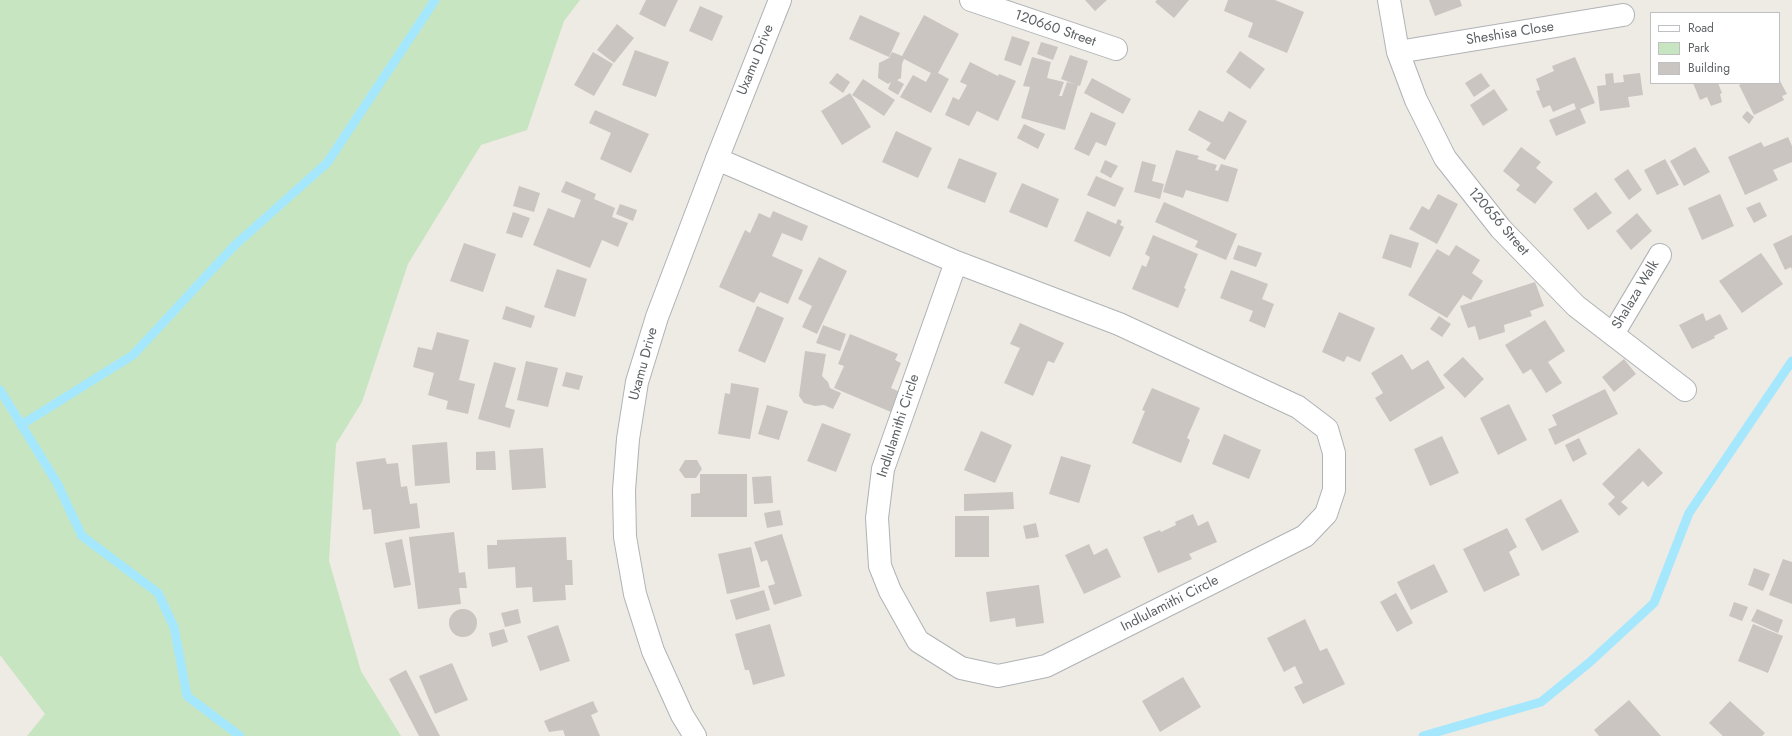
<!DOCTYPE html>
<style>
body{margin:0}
#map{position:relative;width:1792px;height:736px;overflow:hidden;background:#eeeae4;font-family:Jost,sans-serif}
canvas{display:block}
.legend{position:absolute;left:1650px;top:12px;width:130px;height:72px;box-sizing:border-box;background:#fff;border:1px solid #bec0c1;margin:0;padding:5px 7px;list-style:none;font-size:12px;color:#5c6164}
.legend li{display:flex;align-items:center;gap:8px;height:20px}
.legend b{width:20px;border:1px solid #bec0c1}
</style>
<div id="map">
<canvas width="1792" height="736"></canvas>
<ul class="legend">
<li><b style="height:5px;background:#fff"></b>Road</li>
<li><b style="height:11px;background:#c8e5c1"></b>Park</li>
<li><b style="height:11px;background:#cac5c1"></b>Building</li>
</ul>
</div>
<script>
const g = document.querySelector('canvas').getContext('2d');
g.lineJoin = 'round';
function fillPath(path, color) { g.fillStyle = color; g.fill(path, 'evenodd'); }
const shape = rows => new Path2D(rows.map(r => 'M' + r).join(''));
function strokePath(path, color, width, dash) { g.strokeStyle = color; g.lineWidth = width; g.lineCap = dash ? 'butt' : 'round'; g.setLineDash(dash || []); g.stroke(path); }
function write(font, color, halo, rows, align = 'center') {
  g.font = font + ' Jost,sans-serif'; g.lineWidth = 3; g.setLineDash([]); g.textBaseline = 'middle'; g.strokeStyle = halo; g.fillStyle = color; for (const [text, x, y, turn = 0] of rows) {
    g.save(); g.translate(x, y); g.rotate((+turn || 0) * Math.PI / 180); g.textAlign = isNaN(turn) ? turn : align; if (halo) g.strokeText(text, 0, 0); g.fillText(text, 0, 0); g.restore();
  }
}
fillPath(shape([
 [0,0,580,0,564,21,527,130,481,145,408,264,362,402,336,444,329,561,361,671,401,736,27,736,45,714,0,655]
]), '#c8e5c1');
strokePath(shape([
 [0,390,57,483,82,536,158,593,174,627,187,696,240,736],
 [21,425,133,355,235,245,327,163,435,0],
 [1423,736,1541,702,1590,662,1654,603,1689,513,1792,361]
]), '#a5e8fd', 9);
fillPath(shape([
 [646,0,678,0,665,27,639,14],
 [1085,0,1107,0,1095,11],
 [1157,0,1189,0,1174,18,1155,2],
 [1228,0,1275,0,1304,12,1287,53,1248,37,1253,23,1224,11],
 [1429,0,1460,0,1462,6,1435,16],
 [700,6,723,16,712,41,689,31],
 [860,15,900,33,889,57,849,39],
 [924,15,959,34,938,73,949,79,931,113,900,97,913,75,926,82,931,73,904,59,902,64,901,78,897,80,904,84,898,95,888,89,891,82,888,84,878,78,879,63,889,58,892,52,902,56],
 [617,24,634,38,614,63,597,50],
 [1012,36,1030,42,1021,66,1004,60],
 [1041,42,1058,47,1053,60,1037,54],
 [635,50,669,62,656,97,622,85],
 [1240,51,1265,69,1250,89,1226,72],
 [593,52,613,64,594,96,574,85],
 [1070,55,1088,61,1080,86,1061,79],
 [1032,57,1051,62,1047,78,1064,82,1059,96,1062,96,1067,82,1078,85,1065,130,1021,118,1030,87,1023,86],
 [1575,57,1595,103,1580,109,1586,123,1556,136,1549,120,1576,109,1574,103,1553,112,1550,105,1543,108,1536,91,1540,90,1536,79,1554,71,1552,66],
 [970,62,998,76,999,74,1016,81,998,121,977,111,969,126,945,115,953,97,959,100,967,85,960,82],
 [837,73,850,82,843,93,829,83],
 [1481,73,1490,86,1474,97,1465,83],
 [1613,73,1614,83,1624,82,1623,75,1640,73,1643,95,1628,97,1630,107,1600,111,1597,86,1606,85,1605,74],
 [1092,78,1131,99,1123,114,1084,93],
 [863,79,895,100,884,116,852,95],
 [1779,81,1780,81,1787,94,1782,96,1784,100,1754,115,1739,85,1743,83,1779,83],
 [1693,83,1718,83,1722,93,1720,94,1722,102,1711,106,1707,97,1700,100],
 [1494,89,1508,110,1483,126,1470,105],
 [850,93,871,127,842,145,821,111],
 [595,110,649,134,631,173,600,159,611,133,589,123],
 [1199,110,1223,122,1229,111,1247,121,1225,160,1206,150,1211,143,1188,130],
 [1747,111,1754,117,1749,124,1742,117],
 [1091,112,1116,123,1106,146,1096,142,1089,156,1074,149],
 [1024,124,1045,134,1038,149,1017,138],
 [896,131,932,148,918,178,882,162],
 [1788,137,1792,146,1792,162,1773,170,1778,180,1745,195,1728,157,1761,142,1764,147],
 [1521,147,1541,162,1536,168,1553,182,1535,204,1516,190,1520,185,1503,171],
 [1695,147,1710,172,1684,186,1670,161],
 [1176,150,1199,156,1197,159,1217,165,1215,170,1218,171,1221,164,1238,169,1228,202,1186,190,1183,198,1163,192],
 [959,158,997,173,985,203,947,188],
 [1665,159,1679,185,1657,195,1644,170],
 [1105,160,1118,166,1111,178,1100,172],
 [1142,161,1156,165,1152,181,1164,184,1160,199,1134,192],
 [1628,169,1642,190,1629,200,1614,179],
 [1096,176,1124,188,1115,207,1087,195],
 [566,181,596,194,594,199,615,208,612,217,628,223,618,247,602,240,590,268,533,245,548,208,574,218,581,200,561,192],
 [1022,183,1059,199,1047,228,1009,212],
 [519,186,540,193,534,212,513,206],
 [1596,192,1612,213,1588,230,1573,209],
 [1438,194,1458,204,1437,244,1409,229,1422,206,1429,210],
 [1720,194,1734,226,1702,240,1688,208],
 [1164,202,1237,234,1226,260,1195,247,1198,241,1155,222],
 [1760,202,1767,216,1754,223,1746,208],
 [620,204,637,210,633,221,616,214],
 [773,211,808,226,802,241,782,233,772,256,803,270,788,304,760,292,754,303,719,287,745,230,750,233,759,213,770,218],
 [1087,211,1116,224,1118,219,1122,221,1120,225,1124,227,1110,257,1074,241],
 [513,212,530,218,522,238,506,233],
 [1637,213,1652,231,1631,250,1616,231],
 [1390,234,1419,243,1411,268,1382,258],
 [1153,235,1198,254,1184,288,1186,289,1178,308,1132,289,1142,265,1146,267,1150,257,1145,254],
 [1792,235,1792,270,1791,267,1785,270,1773,244],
 [464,243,496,254,483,292,450,281],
 [1238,245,1262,253,1256,267,1233,259],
 [1456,245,1480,260,1472,273,1483,281,1471,300,1463,295,1447,318,1408,295,1437,249,1449,256],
 [1761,253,1783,284,1742,313,1719,281],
 [819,257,847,271,817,334,802,327,812,306,798,299],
 [557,269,587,279,575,317,544,307],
 [1231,270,1268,284,1262,299,1274,304,1265,328,1249,321,1253,311,1220,298],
 [1535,282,1544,306,1530,311,1532,316,1504,325,1505,332,1479,340,1475,326,1468,328,1460,306],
 [506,306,535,316,531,328,502,319],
 [757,306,784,318,765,363,738,351],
 [1339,312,1375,328,1360,362,1347,356,1344,362,1322,352],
 [1703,313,1706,321,1720,314,1728,329,1714,336,1715,338,1692,349,1679,325],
 [1439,316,1451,324,1442,337,1430,329],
 [1545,320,1565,351,1548,362,1562,383,1546,393,1531,369,1523,374,1505,345],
 [1020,323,1064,343,1054,363,1048,361,1033,396,1004,383,1020,348,1010,344],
 [823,325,846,334,840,351,816,343],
 [437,332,469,340,459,380,475,384,468,414,446,409,448,401,428,395,434,373,413,367,418,347,432,350],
 [850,334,898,354,895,360,901,363,891,388,900,392,891,412,834,388,844,366,838,364],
 [805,351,826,354,822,376,828,382,830,388,841,393,833,409,824,405,815,406,804,403,799,396],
 [1402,354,1412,370,1428,360,1445,388,1390,422,1375,398,1383,393,1371,373],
 [1463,357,1484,379,1465,398,1443,375],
 [1624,359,1636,374,1614,392,1602,377],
 [526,361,558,368,548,407,517,400],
 [494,362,516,368,505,407,515,410,510,428,478,419],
 [566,372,583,376,579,390,562,386],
 [731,383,759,388,750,439,718,434,725,393,730,394],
 [1152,388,1200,408,1187,438,1190,440,1181,463,1132,443,1145,411,1142,410],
 [1605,389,1618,414,1555,445,1548,429,1557,425,1552,415],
 [1509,404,1527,440,1498,455,1480,418],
 [767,405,788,411,779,440,758,434],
 [822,423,851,434,836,472,807,461],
 [981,431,1012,445,995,483,964,470],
 [1224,434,1261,450,1249,479,1212,464],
 [1442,436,1459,473,1430,486,1414,449],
 [1579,438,1587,454,1573,462,1565,445],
 [447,442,450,483,415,486,412,445],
 [543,448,546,488,512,490,509,450],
 [1639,448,1663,473,1648,487,1643,481,1621,502,1628,508,1619,516,1608,504,1615,497,1602,484],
 [495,451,496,470,476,470,476,452],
 [1061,456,1091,465,1079,503,1049,494],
 [385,458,387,464,398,463,401,487,407,486,410,504,417,503,420,528,374,534,371,509,363,510,356,462],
 [685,460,697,460,702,469,696,478,685,478,679,470],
 [700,474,747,474,747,517,691,517,691,494,700,493],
 [771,476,773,503,754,504,752,477],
 [1013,492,1014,509,964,511,964,494],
 [1561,499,1579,532,1542,551,1525,519],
 [780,510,783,525,767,528,764,513],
 [1193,514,1198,526,1208,521,1217,542,1189,554,1192,559,1158,573,1143,537,1160,530,1161,532,1176,525,1175,522],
 [955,516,989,516,989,557,955,557],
 [1036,523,1039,537,1026,539,1023,526],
 [1507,528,1517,547,1509,552,1520,575,1484,592,1463,549],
 [454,532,459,573,465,572,467,588,459,588,461,604,418,609,409,537],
 [782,534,802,596,774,605,768,586,775,584,767,560,761,562,754,542],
 [566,537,567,560,572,560,573,585,565,585,566,600,533,602,532,587,516,588,515,567,488,569,487,545,497,545,497,540],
 [402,539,411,585,394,588,385,543],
 [1089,544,1094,555,1107,548,1121,577,1084,594,1065,555],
 [751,547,760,587,727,594,718,554],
 [1783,559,1792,562,1792,604,1769,595],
 [1434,564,1448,592,1411,610,1397,582],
 [1754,568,1770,574,1763,591,1748,585],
 [1039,585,1044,623,1016,627,1015,618,990,622,986,592],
 [764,590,770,610,736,620,730,600],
 [1396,593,1413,623,1397,632,1380,602],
 [1734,602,1748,607,1742,621,1729,616],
 [518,609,521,623,505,627,501,613],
 [1757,609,1783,620,1778,633,1751,621],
 '449 623a14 14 0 1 1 28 0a14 14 0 1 1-28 0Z',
 [1305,619,1320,651,1327,648,1345,684,1303,704,1294,687,1303,683,1295,666,1284,672,1267,638],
 [770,624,785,676,753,685,749,670,745,670,735,634],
 [1753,624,1783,636,1768,673,1738,661],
 [558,625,570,661,540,671,527,636],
 [504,629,508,642,492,647,489,633],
 [452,663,468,700,435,714,419,676],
 [406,670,440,736,419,736,389,679],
 [1183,677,1201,707,1160,732,1142,701],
 [1629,700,1661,736,1599,736,1594,730],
 [593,701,598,712,591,715,600,736,565,736,563,730,549,732,544,721],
 [1730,701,1765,733,1762,736,1723,736,1709,723]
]), '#cac5c1');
const minor = shape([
 [971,0,1116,49],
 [1389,0,1398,52,1416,100,1445,158,1501,229,1576,306,1685,390],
 [1398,52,1623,15],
 [717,159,956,262,1119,324,1298,407,1327,429,1334,453,1334,490,1326,514,1305,536,1046,666,998,676,961,668,918,641,890,591,880,566,877,518,883,469,956,262],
 [1613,334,1660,255]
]);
const tertiary = shape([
 [695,736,682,715,653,651,635,594,625,537,624,490,628,439,637,382,657,317,717,159,780,0]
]);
strokePath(minor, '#afb3b6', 24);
strokePath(tertiary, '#afb3b6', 24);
strokePath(minor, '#fff', 22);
strokePath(tertiary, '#fff', 22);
write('14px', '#5c6164', '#fff', [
 ["120660 Street",1055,29,19],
 ["Sheshisa Close",1510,34,-9],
 ["Uxamu Drive",756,60,-68],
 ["120656 Street",1498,222,49],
 ["Shalaza Walk",1636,295,-59],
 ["Uxamu Drive",644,364,-75],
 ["Indlulamithi Circle",899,426,-72],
 ["Indlulamithi Circle",1170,604,-27]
]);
</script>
